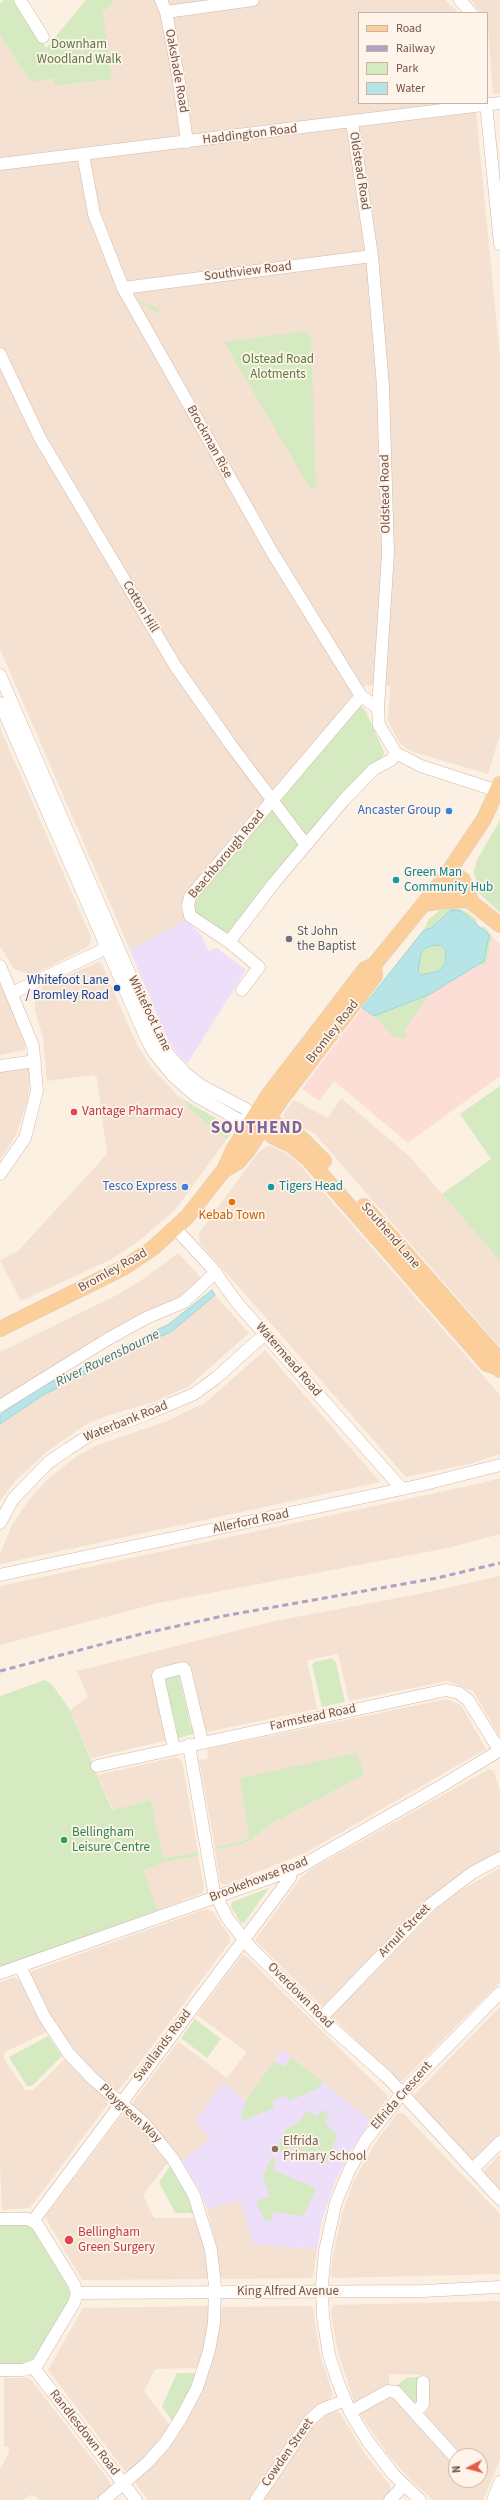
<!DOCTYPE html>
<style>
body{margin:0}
#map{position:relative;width:500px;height:2500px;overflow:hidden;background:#fcf0e2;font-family:"Source Sans 3",sans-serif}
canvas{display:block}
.legend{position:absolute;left:358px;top:12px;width:130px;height:92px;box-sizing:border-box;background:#fff4e9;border:1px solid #c7b4a9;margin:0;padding:5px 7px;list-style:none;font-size:12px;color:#745448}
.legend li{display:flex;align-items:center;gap:8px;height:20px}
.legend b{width:20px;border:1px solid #c7b4a9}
.north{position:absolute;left:448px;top:2448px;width:40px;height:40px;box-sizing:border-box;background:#fff4e9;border:1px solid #c7b4a9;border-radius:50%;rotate:264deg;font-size:11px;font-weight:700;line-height:16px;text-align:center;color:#745448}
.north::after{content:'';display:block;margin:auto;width:14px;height:18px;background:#e85a46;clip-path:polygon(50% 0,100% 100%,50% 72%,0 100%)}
</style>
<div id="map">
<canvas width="500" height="2500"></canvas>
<ul class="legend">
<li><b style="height:5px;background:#fcce9a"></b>Road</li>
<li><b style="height:5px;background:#b1a1c6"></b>Railway</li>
<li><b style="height:11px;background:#d5eac1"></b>Park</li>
<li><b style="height:11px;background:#b7e4e6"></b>Water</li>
</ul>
<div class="north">N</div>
</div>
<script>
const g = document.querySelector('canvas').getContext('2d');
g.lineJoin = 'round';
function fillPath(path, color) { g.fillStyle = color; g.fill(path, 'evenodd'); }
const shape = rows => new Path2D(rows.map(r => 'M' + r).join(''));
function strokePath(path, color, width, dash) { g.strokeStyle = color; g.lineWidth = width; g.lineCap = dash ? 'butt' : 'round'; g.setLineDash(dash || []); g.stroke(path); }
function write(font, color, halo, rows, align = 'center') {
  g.font = font + ' "Source Sans 3",sans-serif'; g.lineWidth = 3.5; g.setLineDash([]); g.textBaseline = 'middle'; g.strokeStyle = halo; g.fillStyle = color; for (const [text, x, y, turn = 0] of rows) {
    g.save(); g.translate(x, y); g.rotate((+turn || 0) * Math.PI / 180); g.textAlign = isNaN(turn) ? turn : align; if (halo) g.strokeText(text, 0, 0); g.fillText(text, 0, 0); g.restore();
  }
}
fillPath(shape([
 [114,0,445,0,457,11,458,13,359,13,359,103,475,103,500,357,500,735,488,774,413,752,404,747,397,739,388,720,390,686,366,685,351,698,185,894,181,907,186,920,130,950,0,649,0,36,31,81,53,78,54,86,112,79,103,13],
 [471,0,500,0,500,94,493,94,487,13,480,13],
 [0,728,91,937,89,946,37,973,29,974,14,969,0,946],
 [99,962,102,964,136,1043,151,1067,193,1112,226,1140,175,1210,136,1243,110,1260,21,1301,0,1260,18,1251,107,1154,97,1078,93,1075,47,1081,43,1038,35,1011,35,999,43,986],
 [0,980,25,1041,25,1050,0,1055],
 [26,1067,30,1070,28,1099,16,1135,0,1160,0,1072],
 [341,1098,410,1157,500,1261,500,1347,315,1134,284,1118,283,1115,294,1100,328,1118],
 [269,1145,286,1153,299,1164,500,1395,500,1454,470,1464,406,1477,200,1243,199,1233,258,1153],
 [178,1253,202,1279,179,1297,144,1313,46,1370,0,1400,0,1352,117,1295,142,1280],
 [215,1295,249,1333,188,1387,154,1402,109,1415,85,1425,49,1450,15,1481,0,1501,0,1424,43,1395,172,1331],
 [265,1350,380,1482,0,1564,0,1554,12,1525,28,1501,47,1480,77,1456,95,1446,167,1421,205,1403],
 [500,1478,500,1534,448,1548,158,1603,0,1645,0,1586,482,1483],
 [500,1576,500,1737,473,1691,447,1681,349,1701,338,1654,307,1660,317,1709,202,1733,187,1665,154,1672,169,1740,91,1758,70,1710,88,1697,77,1671,275,1621,424,1593],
 [447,1699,461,1705,486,1749,305,1853,225,1885,220,1882,215,1850,246,1843,271,1824,364,1775,248,1828,249,1835,245,1840,215,1847,199,1760,208,1759,207,1749],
 [176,1757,182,1761,198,1852,163,1858,151,1800,113,1810,98,1775],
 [489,1769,494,1771,500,1791,500,1857,423,1906,323,2007,255,1940,300,1879,310,1870],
 [198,1856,204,1888,202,1893,158,1910,143,1870,165,1862],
 [500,1868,500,1982,402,2081,398,2081,331,2016,435,1910,461,1890],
 [206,1909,213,1912,230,1937,230,1942,119,2090,114,2091,87,2066,57,2027,30,1976,32,1971],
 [242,1955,246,1956,387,2095,387,2099,371,2120,282,2050,246,2101,223,2083,196,2119,210,2139,182,2161,150,2121,133,2106,133,2102,177,2043,179,2042,227,2078,247,2052,197,2015],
 [15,1977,20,1981,46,2032,5,2052,4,2059,25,2090,33,2090,65,2059,87,2082,106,2099,108,2104,30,2208,2,2210,0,2163,0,1982],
 [500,2007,500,2135,476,2161,471,2160,412,2097],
 [398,2113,403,2113,500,2214,500,2274,334,2278,331,2276,332,2260,342,2214,353,2182,380,2136],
 [127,2115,154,2141,169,2161,143,2195,154,2218,198,2218,209,2275,206,2279,82,2280,45,2217,121,2116],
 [500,2154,500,2191,483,2172],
 [240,2200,254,2244,317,2249,313,2276,310,2278,223,2279,220,2276,217,2247,207,2209],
 [500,2301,500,2459,483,2500,433,2500,411,2480,389,2456,359,2413,388,2396,394,2396,423,2415,427,2410,427,2375,389,2374,389,2385,385,2389,355,2405,337,2349,331,2312,333,2305],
 [456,2456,480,2456,480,2480,456,2480],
 [207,2306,210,2309,205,2347,198,2368,155,2369,144,2391,170,2426,145,2457,129,2471,125,2471,48,2370,83,2308],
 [310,2306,313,2309,320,2355,333,2395,294,2433,250,2500,148,2500,136,2484,136,2480,159,2459,178,2435,198,2400,213,2358,222,2307],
 [4,2378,27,2378,32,2381,110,2482,110,2487,95,2500,39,2500,35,2496,30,2495,23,2500,0,2500,0,2469,9,2453,9,2447,4,2447],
 [336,2411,340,2413,367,2457,390,2485,391,2491,383,2500,263,2500,313,2427,326,2415]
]), '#f4e1d1');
fillPath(shape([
 [492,936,500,944,500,1076,408,1143,334,1081,319,1101,302,1089,362,1008,374,1016,430,994,479,964,483,966,487,963]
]), '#fdded6');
fillPath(shape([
 [186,920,202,936,208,951,217,948,246,970,187,1064,175,1051,165,1034,130,950],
 [282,2050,371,2120,348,2155,333,2187,322,2220,317,2249,254,2244,240,2200,207,2209,199,2189,182,2161,210,2139,196,2119,223,2083,246,2101]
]), '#eddff9');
fillPath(shape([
 [4,0,17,0,46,48,86,0,114,0,103,13,112,79,54,86,53,78,31,82,0,36,0,3],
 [144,302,160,309,158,313,140,303],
 [306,331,311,336,316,488,310,488,224,342],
 [360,705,365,710,384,752,383,756,230,936,194,914,193,901],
 [500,820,500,913,479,893,474,872,477,860],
 [455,907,467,912,477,920,476,924,469,917,444,915,431,928,423,931,429,919,440,910],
 [484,926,492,936,487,963,483,966,479,964,484,961,489,935,480,928],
 [437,945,446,950,444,966,439,971,421,975,418,972,421,953,427,947],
 [430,994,404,1031,409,1036,404,1038,394,1037,374,1016],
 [500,1086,500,1261,442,1194,491,1159,460,1114],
 [181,1098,229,1126,231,1134,226,1140,193,1112],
 [332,1658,336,1662,345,1702,322,1707,312,1665,315,1662],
 [179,1675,191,1727,195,1726,197,1733,174,1739,172,1731,177,1730,164,1679],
 [45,1680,51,1683,70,1710,112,1810,151,1800,163,1858,198,1852,198,1856,165,1862,143,1870,158,1910,0,1967,0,1696],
 [357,1753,364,1775,271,1824,246,1843,215,1850,215,1847,245,1840,249,1835,240,1778],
 [269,1888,244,1923,241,1923,231,1907,232,1902],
 [195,2019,221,2039,207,2058,181,2038],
 [48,2036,62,2056,32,2086,27,2086,9,2057],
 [291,2057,323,2082,317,2089,289,2101,287,2095,272,2101,274,2108,242,2121,241,2116,246,2101,274,2061,284,2067],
 [308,2110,316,2116,322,2110,330,2116,324,2123,338,2135,326,2162,289,2147,286,2154,277,2150,286,2129,298,2123],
 [272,2156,276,2161,273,2170,316,2188,304,2216,272,2212,271,2221,264,2220,256,2201,270,2196,263,2177],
 [171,2165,184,2188,196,2213,175,2213,159,2182],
 [0,2224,26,2225,35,2230,71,2293,70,2299,34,2359,21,2364,0,2364],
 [177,2373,197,2373,186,2400,172,2421,162,2406],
 [418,2377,420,2401,415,2406,397,2385,406,2378]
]), '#d5eac1');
const water = shape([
 [451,910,461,911,489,935,484,961,430,994,374,1016,362,1008,423,931,431,928,451,910],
 [434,945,441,946,446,950,445,964,439,971,421,975,418,972,421,953,425,948,434,945],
 [212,1290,215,1295,172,1331,43,1395,0,1424,0,1415,39,1388,169,1324,212,1290]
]);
fillPath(water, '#b7e4e6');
strokePath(water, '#9dd4d8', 1);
const minor = shape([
 [20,0,43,37],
 [161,0,166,12,178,75,187,142],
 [460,0,471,13],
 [166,12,253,0],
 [486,103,500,244],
 [352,122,372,256,383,386,388,553,378,708,379,725,396,753,421,766,498,791],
 [83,154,94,214,123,288,272,552,361,696,378,708],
 [0,164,500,103],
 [123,288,372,256],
 [0,354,40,438,176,667,231,745,306,845],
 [0,675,156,1035,167,1053,185,1073,202,1086,246,1109,252,1121,241,1121,196,1096,174,1077,155,1054,147,1040,0,703],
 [361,696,190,897,188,906,190,916,229,942,274,883,343,801,374,769,391,760,396,753],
 [229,942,259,967,242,990],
 [0,966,33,1046,37,1091,25,1138,0,1174],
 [12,993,113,945],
 [0,1066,35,1061],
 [175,1228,212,1268,238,1304,402,1489],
 [0,1406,108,1339,146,1318,184,1302,216,1272],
 [0,1523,13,1499,49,1462,68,1449,90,1435,147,1414,194,1394,216,1378,265,1334],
 [0,1575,421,1485,500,1465],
 [189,1745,214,1892,228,1919,251,1948,333,2029,387,2077,500,2199],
 [174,1749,158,1676,159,1674,183,1668,185,1670,202,1742],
 [97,1766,446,1690,459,1693,468,1700,500,1751],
 [20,1966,44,2016,69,2054,93,2079,144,2123,173,2159,194,2195,211,2250,215,2286,214,2323,209,2351,197,2388,181,2418,165,2443,147,2463,104,2500],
 [0,1973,298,1868,443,1785,500,1750],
 [322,2017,430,1905,472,1873,500,1858],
 [473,2169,500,2142],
 [0,2219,28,2219,37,2224,74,2284,77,2293,74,2303,37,2365,23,2370,0,2370],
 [33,2221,290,1878,291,1871],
 [77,2293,424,2291,500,2287],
 [33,2367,136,2500],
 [350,2412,388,2391,396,2392,453,2455],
 [415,2413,423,2404,423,2382],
 [256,2500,309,2421,321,2410,345,2400],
 [390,2500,404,2485],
 [420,2500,393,2474,367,2440,350,2412,338,2382,329,2355,323,2317,322,2285,325,2251,336,2202,349,2171,365,2141,402,2093,500,1993],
 [493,2500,500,2482]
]);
const major = shape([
 [450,870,463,880,471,900],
 [443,880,500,925],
 [424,904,443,901,471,900],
 [252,1121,265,1126,272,1136,291,1145,308,1159,487,1364,498,1368],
 [265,1126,274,1123,301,1138,324,1161],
 [224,1170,238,1162,246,1153,280,1101,375,976,374,965],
 [364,1206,496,1356,500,1370],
 [0,1329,125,1267,153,1248,187,1217,224,1170,234,1148,269,1094,365,969,374,965,443,880,484,819,500,784]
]);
strokePath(minor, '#d0b8ac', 13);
strokePath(major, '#d8cfcc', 16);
strokePath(minor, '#fff', 12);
strokePath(major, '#fcce9a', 15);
strokePath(shape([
 [0,1671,141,1634,223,1616,437,1578,500,1563]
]), '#b1a1c6', 3, [6, 4]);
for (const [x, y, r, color] of [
 [449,811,4,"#3f7fe0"],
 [396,880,4,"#0f9aa8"],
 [289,939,4,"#6b7280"],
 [117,988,4,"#1a4fb4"],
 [74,1112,4,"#e0444e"],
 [185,1187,4,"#3f7fe0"],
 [271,1187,4,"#0f9aa8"],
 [232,1202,4,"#e8710a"],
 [64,1840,4,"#2e9e5b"],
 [275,2149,4,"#8d6e63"],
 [69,2240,5,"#e0444e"]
]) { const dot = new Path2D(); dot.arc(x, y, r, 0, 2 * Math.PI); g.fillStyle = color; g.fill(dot); strokePath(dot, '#fff4e9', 1.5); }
write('13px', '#577a41', '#fff4e9', [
 ["Downham",79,45],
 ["Woodland Walk",79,60],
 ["Olstead Road",278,360],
 ["Alotments",278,375]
]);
write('13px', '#745448', '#fff4e9', [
 ["Oakshade Road",176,71,80],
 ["Haddington Road",250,135,-7],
 ["Oldstead Road",359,171,81],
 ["Southview Road",248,272,-7],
 ["Brockman Rise",209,442,61],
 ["Oldstead Road",386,494,-91],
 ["Cotton Hill",140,607,59],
 ["Beachborough Road",227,855,-50],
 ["Whitefoot Lane",149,1014,64],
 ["Bromley Road",333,1032,-52],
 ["Southend Lane",390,1236,49],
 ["Bromley Road",113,1271,-29],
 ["Watermead Road",288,1360,49],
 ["Waterbank Road",126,1422,-22],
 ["Allerford Road",251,1522,-12],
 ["Farmstead Road",313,1718,-12],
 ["Brookehowse Road",259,1880,-21],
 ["Arnulf Street",405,1931,-46],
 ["Overdown Road",300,1996,45],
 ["Swallands Road",163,2046,-53],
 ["Elfrida Crescent",402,2096,-49],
 ["Playgreen Way",130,2114,43],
 ["King Alfred Avenue",288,2292],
 ["Randlesdown Road",84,2433,52],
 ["Cowden Street",288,2453,-55]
]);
write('13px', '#366cbe', '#fff4e9', [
 ["Ancaster Group",441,811],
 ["Tesco Express",177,1187]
], 'right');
write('13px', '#0d838f', '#fff4e9', [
 ["Green Man",404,873],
 ["Community Hub",404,888],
 ["Tigers Head",279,1187]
], 'left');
write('13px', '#5b616d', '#fff4e9', [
 ["St John",297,932],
 ["the Baptist",297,947]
], 'left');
write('13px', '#164399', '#fff4e9', [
 ["Whitefoot Lane",109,981],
 ["/ Bromley Road",109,996]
], 'right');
write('13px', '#be3a42', '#fff4e9', [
 ["Vantage Pharmacy",82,1112],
 ["Bellingham",78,2233],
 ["Green Surgery",78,2248]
], 'left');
write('13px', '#c56008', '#fff4e9', [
 ["Kebab Town",232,1216]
]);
write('13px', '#27864d', '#fff4e9', [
 ["Bellingham",72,1833],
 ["Leisure Centre",72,1848]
], 'left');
write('13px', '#785e54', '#fff4e9', [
 ["Elfrida",283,2142],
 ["Primary School",283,2157]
], 'left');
write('italic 14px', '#3c767a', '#fff4e9', [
 ["River Ravensbourne",108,1359,-26]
]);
g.letterSpacing = '1px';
write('bold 17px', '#816498', '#fff4e9', [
 ["SOUTHEND",257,1129]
]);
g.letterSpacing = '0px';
</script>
